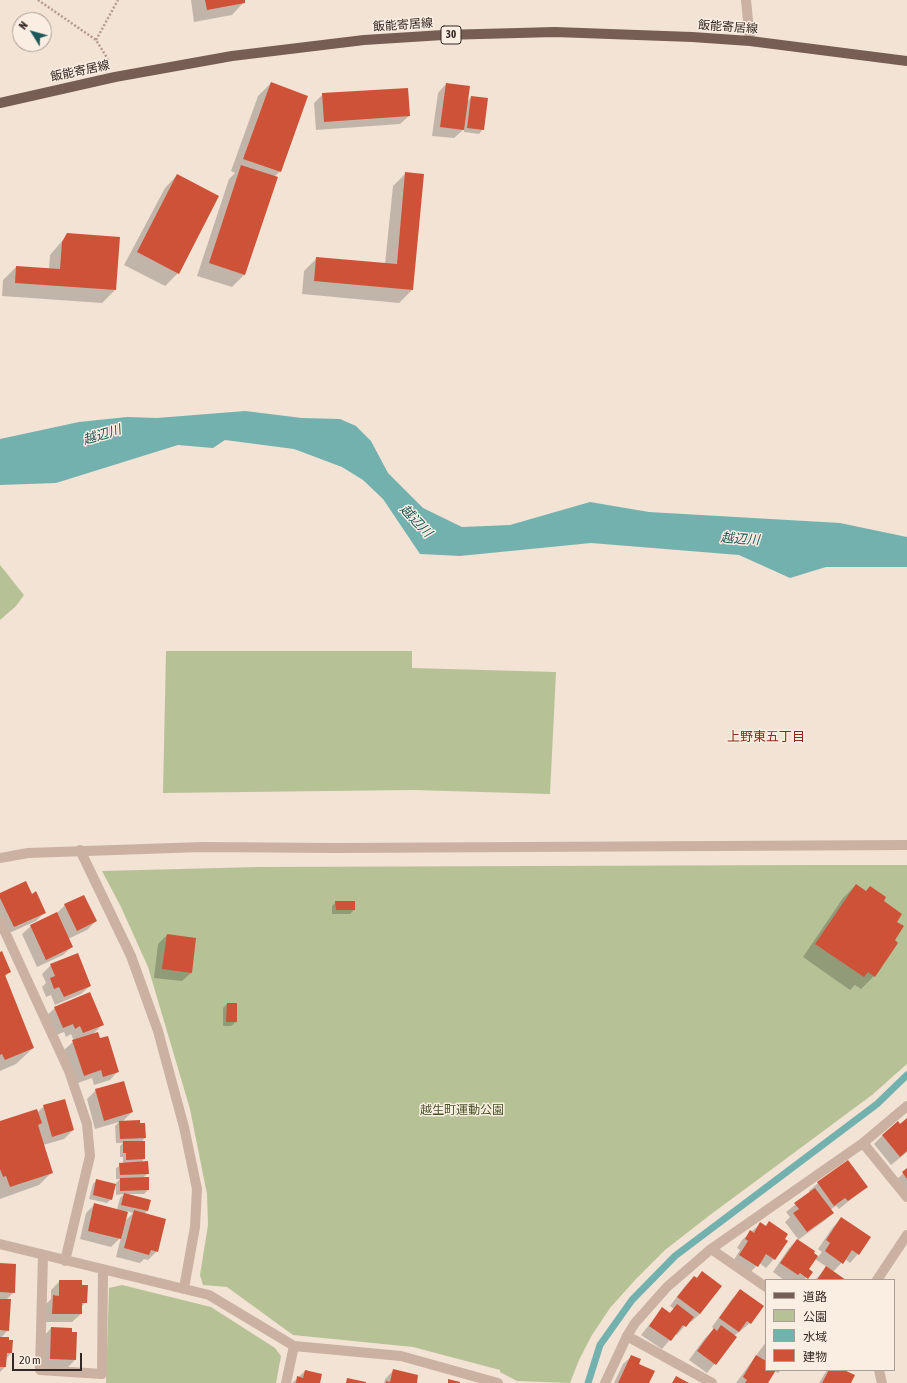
<!DOCTYPE html>
<meta charset="utf-8">
<style>
body{margin:0}
#map{position:relative;width:907px;height:1383px;overflow:hidden;background:#f2e3d5;font-family:"Asap Condensed","Noto Sans JP",sans-serif}
canvas{display:block}
.legend{position:absolute;left:765px;top:1279px;width:130px;height:92px;box-sizing:border-box;background:#faede2;border:1px solid #ab9e96;margin:0;padding:5px 7px;list-style:none;font-size:12px;color:#342824}
.legend li{display:flex;align-items:center;gap:8px;height:20px}
.legend b{width:20px;border:1px solid #ab9e96}
.north{position:absolute;left:12px;top:12px;width:40px;height:40px;box-sizing:border-box;background:#faede2;border:1px solid #ab9e96;border-radius:50%;rotate:307deg;font-size:11px;font-weight:700;line-height:16px;text-align:center;color:#342824}
.north::after{content:'';display:block;margin:auto;width:14px;height:18px;background:#185858;clip-path:polygon(50% 0,100% 100%,50% 72%,0 100%)}
.scale{position:absolute;left:12px;top:1353px;width:70px;height:18px;box-sizing:border-box;border:2px solid #342824;border-top:0;padding-left:5px;font-size:12px;line-height:14px;white-space:nowrap;color:#342824;-webkit-text-stroke:3px #faede2;paint-order:stroke}
</style>
<div id="map">
<canvas width="907" height="1383"></canvas>
<ul class="legend">
<li><b style="height:5px;background:#775e54"></b>道路</li>
<li><b style="height:11px;background:#b6c295"></b>公園</li>
<li><b style="height:11px;background:#73b1af"></b>水域</li>
<li><b style="height:11px;background:#ce5238"></b>建物</li>
</ul>
<div class="north">N</div>
<div class="scale">20 m</div>
</div>
<script>
const g = document.querySelector('canvas').getContext('2d');
g.lineJoin = 'round';
function fillPath(path, color) { g.fillStyle = color; g.fill(path, 'evenodd'); }
const shape = rows => new Path2D(rows.map(r => 'M' + r).join(''));
function strokePath(path, color, width, dash) { g.strokeStyle = color; g.lineWidth = width; g.lineCap = dash ? 'butt' : 'round'; g.setLineDash(dash || []); g.stroke(path); }
function write(font, color, halo, rows, align = 'center') {
  g.font = font + ' "Asap Condensed","Noto Sans JP",sans-serif'; g.lineWidth = 3; g.setLineDash([]); g.textBaseline = 'middle'; g.strokeStyle = halo; g.fillStyle = color; for (const [text, x, y, turn = 0] of rows) {
    g.save(); g.translate(x, y); g.rotate((+turn || 0) * Math.PI / 180); g.textAlign = isNaN(turn) ? turn : align; if (halo) g.strokeText(text, 0, 0); g.fillText(text, 0, 0); g.restore();
  }
}
fillPath(shape([
 [0,565,24,595,16,606,0,620],
 [166,651,412,651,412,668,556,672,550,794,413,790,163,793],
 [805,865,907,865,907,1064,872,1095,710,1215,665,1250,635,1280,610,1308,592,1335,579,1360,570,1383,517,1381,500,1372,500,1370,413,1347,293,1335,227,1287,203,1285,200,1275,208,1225,207,1194,190,1109,148,967,121,907,102,871,258,867],
 [122,1285,211,1307,275,1348,281,1356,276,1383,106,1383,109,1288]
]), '#b6c295');
fillPath(shape([
 [245,411,302,418,340,419,356,426,371,441,388,473,423,508,462,527,510,525,590,502,649,512,840,523,907,537,907,567,826,567,790,578,739,555,591,543,460,556,420,554,383,499,363,480,342,467,294,449,225,440,213,448,178,445,56,483,0,485,0,439,79,422,127,417,157,418]
]), '#73b1af');
fillPath(shape([
 [191,0,244,0,244,2,232,15,194,22],
 [271,83,280,171,274,177,244,275,232,287,197,276,229,179,235,173,231,171,258,96],
 [446,84,467,102,471,97,483,129,479,134,464,132,464,129,454,138,432,136,438,93],
 [323,94,409,116,400,124,316,130,314,103],
 [406,173,412,290,399,303,302,294,304,271,317,258,385,264,393,186],
 [177,175,178,273,165,286,124,265,165,188],
 [68,234,115,290,102,303,2,296,3,280,16,267,49,269,50,255],
 [856,885,882,902,896,922,893,941,874,976,861,989,855,985,850,990,803,957,843,898],
 [0,894,31,895,45,912,36,921,5,935,0,925],
 [336,902,354,910,350,914,332,914,332,906],
 [65,905,96,921,87,930,68,939,72,947,63,955,37,967,22,934,31,926,56,914],
 [167,935,191,973,182,981,154,978,158,944],
 [0,953,9,972,5,977,33,1048,16,1064,0,1071],
 [51,965,90,986,81,994,55,1005,51,995,46,997,42,987,46,983,42,974],
 [227,1004,236,1004,236,1022,231,1026,223,1026,223,1008],
 [55,1008,103,1024,92,1035,100,1039,118,1071,110,1080,94,1085,92,1078,75,1084,64,1050,74,1041,71,1034,66,1037,64,1032,54,1036,46,1016],
 [96,1090,132,1112,123,1121,145,1138,141,1142,144,1142,144,1159,141,1163,148,1173,143,1178,148,1190,144,1194,128,1194,150,1200,147,1211,144,1214,157,1251,148,1260,144,1259,140,1263,116,1257,121,1237,111,1247,80,1239,86,1213,95,1204,117,1210,120,1198,124,1194,116,1195,116,1183,120,1179,116,1179,116,1168,123,1164,123,1157,120,1157,120,1146,123,1143,116,1143,115,1126,119,1122,95,1129,87,1099],
 [127,1211,133,1213,124,1222],
 [44,1106,73,1130,64,1139,43,1145,52,1172,39,1185,0,1199,0,1122,38,1112],
 [907,1119,907,1152,891,1165,874,1144,883,1135],
 [907,1170,907,1198,894,1182],
 [97,1180,111,1199,107,1203,89,1199,93,1184],
 [818,1183,866,1187,839,1209,836,1206,830,1210,833,1213,824,1221,798,1240,818,1257,822,1252,818,1249,833,1227,842,1218,858,1254,850,1263,845,1259,833,1272,844,1280,815,1280,827,1267,815,1259,808,1269,805,1280,784,1280,773,1272,789,1248,798,1239,785,1222,790,1217,786,1212,810,1193,809,1191],
 [760,1224,774,1259,766,1268,759,1263,748,1275,732,1263,740,1250,737,1248,742,1240],
 [0,1264,14,1292,6,1300,8,1330,1,1338,12,1341,11,1353,6,1359,5,1367,0,1372],
 [702,1272,720,1287,700,1314,691,1322,689,1321,677,1335,675,1334,662,1349,641,1335,662,1309,669,1313,674,1309,670,1306,685,1286,694,1277,696,1279],
 [60,1281,81,1286,86,1302,81,1307,81,1314,72,1322,44,1322,45,1305,51,1299,51,1290],
 [740,1291,750,1323,734,1336,736,1337,707,1373,689,1360,705,1338,714,1329,712,1327,732,1299],
 [51,1328,76,1333,75,1360,66,1369,42,1368,43,1337],
 [766,1342,766,1370,781,1370,778,1373,774,1371,767,1383,736,1383],
 [632,1356,648,1383,614,1383,623,1364],
 [827,1370,843,1370,850,1383,819,1383],
 [305,1371,319,1383,292,1383],
 [393,1371,415,1383,384,1383,385,1379]
]), '#0003');
strokePath(shape([
 [588,1383,600,1345,632,1300,675,1256,877,1104,907,1075]
]), '#73b1af', 7);
fillPath(shape([
 [205,0,245,0,245,3,207,10],
 [271,82,308,96,281,172,243,159],
 [446,83,470,86,464,130,440,127],
 [408,88,410,116,324,122,322,93],
 [471,96,488,98,484,130,467,128],
 [241,165,278,177,245,275,209,263],
 [405,172,424,174,413,290,314,281,316,257,397,264],
 [177,174,219,196,179,274,137,252],
 [67,233,120,237,116,290,15,283,16,266,60,269,62,242],
 [26,881,32,894,36,891,46,913,14,927,0,898,0,893],
 [856,884,866,891,870,886,886,897,884,901,902,914,897,922,904,926,895,940,898,943,875,977,868,972,864,977,815,944],
 [84,895,97,921,77,931,64,904],
 [335,901,355,901,355,910,336,910],
 [57,912,73,947,46,960,30,925],
 [167,934,196,938,192,973,162,969],
 [2,951,11,972,5,975,34,1048,5,1060,2,1054,0,1055,0,952],
 [78,953,91,986,64,997,59,987,54,989,50,978,55,976,50,964],
 [90,992,104,1025,83,1033,80,1026,75,1029,73,1024,63,1028,54,1007],
 [227,1003,237,1003,237,1022,226,1022],
 [98,1032,100,1038,108,1036,119,1072,103,1077,101,1070,84,1076,72,1040],
 [124,1081,133,1112,104,1121,95,1089],
 [65,1099,74,1130,52,1137,43,1105],
 [37,1109,42,1123,38,1125,53,1173,10,1187,6,1176,3,1177,0,1169,0,1121],
 [907,1118,907,1151,900,1157,882,1135,898,1121,900,1124],
 [140,1120,140,1123,145,1123,146,1138,120,1139,119,1121],
 [123,1141,145,1141,145,1159,126,1160,126,1153,123,1153],
 [848,1160,868,1187,848,1201,845,1198,834,1206,817,1182],
 [148,1161,149,1174,120,1175,119,1163],
 [907,1168,907,1179,902,1172],
 [149,1177,149,1190,120,1191,120,1178],
 [96,1179,116,1184,112,1200,93,1195],
 [815,1188,834,1213,807,1232,793,1213,799,1209,794,1203],
 [124,1193,151,1200,148,1211,121,1205],
 [94,1203,128,1212,121,1239,88,1231],
 [134,1210,166,1219,158,1252,151,1250,149,1255,124,1248],
 [841,1217,871,1237,859,1255,852,1250,843,1264,825,1251,830,1243,826,1240],
 [769,1221,788,1234,785,1239,788,1241,775,1260,766,1254,758,1267,739,1255,748,1241,745,1239,750,1230,754,1233,760,1222,766,1226],
 [797,1239,815,1251,814,1253,818,1256,809,1269,813,1272,808,1279,800,1273,798,1275,780,1263],
 [0,1263,16,1264,15,1293,0,1292],
 [826,1266,846,1280,817,1280],
 [702,1271,722,1286,700,1314,677,1297,694,1276,697,1278],
 [59,1280,82,1280,82,1285,88,1285,87,1303,82,1303,82,1314,52,1314,53,1295,59,1296],
 [740,1289,764,1306,751,1324,747,1321,739,1332,719,1318],
 [0,1299,11,1299,9,1331,0,1330],
 [677,1304,694,1317,686,1327,683,1325,671,1341,649,1326,662,1307,670,1313],
 [721,1325,737,1337,716,1365,697,1351,714,1328,717,1331],
 [51,1327,72,1328,72,1332,77,1332,76,1360,50,1359],
 [0,1337,9,1337,9,1340,13,1340,12,1353,7,1353,6,1367,0,1367],
 [631,1355,641,1359,639,1364,655,1371,649,1383,618,1383],
 [756,1355,766,1361,766,1370,776,1370,768,1383,745,1383,747,1380,743,1377],
 [393,1369,418,1375,417,1383,386,1383,386,1381,390,1382],
 [305,1370,322,1374,320,1383,296,1383,297,1376,303,1378],
 [829,1370,844,1370,855,1375,851,1383,822,1383],
 [676,1376,689,1383,672,1383],
 [347,1378,366,1382,366,1383,346,1383],
 [448,1379,460,1382,460,1383,448,1383]
]), '#ce5238');
strokePath(shape([
 [38,0,96,40,109,61],
 [96,40,118,0]
]), '#b69b8b', 2.5, [2, 2]);
strokePath(shape([
 [627,1336,712,1383]
]), '#cab1a1', 10);
strokePath(shape([
 [746,0,750,41],
 [80,850,131,956,158,1031,184,1127,197,1189,195,1227,184,1288],
 [0,921,69,1071,87,1124,90,1156,65,1261],
 [863,1143,907,1197],
 [0,1244,209,1295,294,1346,401,1356,498,1383],
 [711,1249,766,1287],
 [43,1255,40,1370,102,1374,103,1270],
 [877,1280,907,1235],
 [879,1370,882,1383],
 [286,1383,294,1346],
 [605,1383,627,1336,635,1323,667,1287,711,1249,863,1143,907,1106]
]), '#cab1a1', 10);
strokePath(shape([
 [0,858,28,853,202,847,335,848,907,845]
]), '#cab1a1', 10);
strokePath(shape([
 [0,103,115,77,232,56,364,40,443,35,555,32,692,37,750,41,907,61]
]), '#775e54', 10);
for (const [x, y, w] of [
 [451,35,20]
]) { const box = new Path2D(); box.roundRect(x - w / 2, y - 9, w, 18, 3); g.fillStyle = '#faede2'; g.fill(box); strokePath(box, '#342824', 1); }
write('bold 11px', '#342824', null, [
 ["30",451,35]
]);
write('12px', '#342824', '#faede2', [
 ["飯能寄居線",403,25,-4],
 ["飯能寄居線",728,27,4],
 ["飯能寄居線",80,71,-12]
]);
write('12px', '#465427', '#faede2', [
 ["越生町運動公園",462,1110]
]);
write('italic 13px', '#185858', '#faede2', [
 ["越辺川",102,435,-17],
 ["越辺川",416,521,46],
 ["越辺川",740,539,4]
]);
write('13px', '#882c19', '#faede2', [
 ["上野東五丁目",766,737]
]);
</script>
